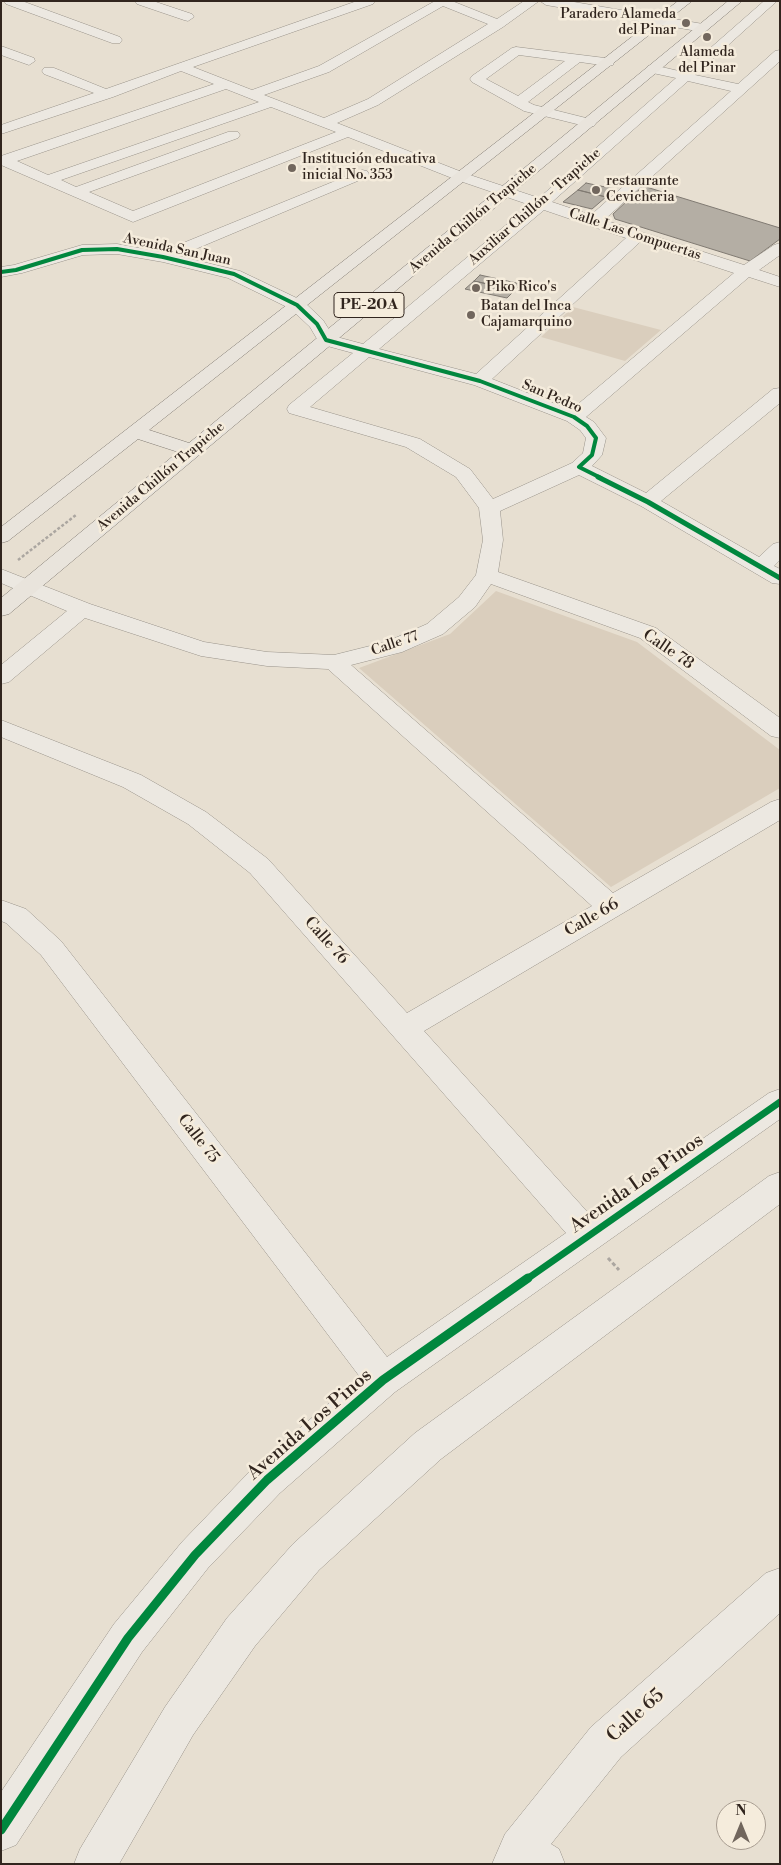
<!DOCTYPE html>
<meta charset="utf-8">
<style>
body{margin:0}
#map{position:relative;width:781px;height:1865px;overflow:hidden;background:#e7dfd1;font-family:"Libre Bodoni",serif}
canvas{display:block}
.frame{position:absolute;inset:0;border:2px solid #31251e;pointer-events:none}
.north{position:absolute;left:716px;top:1800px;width:50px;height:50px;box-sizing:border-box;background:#f5ecdc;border:1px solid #a79c90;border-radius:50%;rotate:0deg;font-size:14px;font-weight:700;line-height:20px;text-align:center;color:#31251e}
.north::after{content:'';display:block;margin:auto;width:18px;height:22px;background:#71665d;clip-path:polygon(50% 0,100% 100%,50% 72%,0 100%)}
</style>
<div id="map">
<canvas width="781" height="1865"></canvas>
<div class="frame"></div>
<div class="north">N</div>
</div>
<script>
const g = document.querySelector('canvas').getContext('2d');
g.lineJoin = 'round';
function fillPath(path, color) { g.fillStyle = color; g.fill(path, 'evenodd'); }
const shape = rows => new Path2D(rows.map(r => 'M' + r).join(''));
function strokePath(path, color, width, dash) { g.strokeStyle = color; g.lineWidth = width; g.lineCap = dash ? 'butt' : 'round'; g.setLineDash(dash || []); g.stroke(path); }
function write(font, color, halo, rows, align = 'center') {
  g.font = font + ' "Libre Bodoni",serif'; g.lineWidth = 5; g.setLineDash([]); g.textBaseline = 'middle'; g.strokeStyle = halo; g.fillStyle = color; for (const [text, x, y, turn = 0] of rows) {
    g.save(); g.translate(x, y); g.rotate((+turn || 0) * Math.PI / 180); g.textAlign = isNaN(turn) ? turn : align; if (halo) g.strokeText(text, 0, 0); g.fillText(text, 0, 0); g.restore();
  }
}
fillPath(shape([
 [573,307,661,330,625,361,541,337],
 [496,591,637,642,780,750,780,788,611,887,359,668,450,634]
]), '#dacebd');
const building = shape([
 [586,183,615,189,606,197,578,190,586,183],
 [643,186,780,228,780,239,750,261,615,219,613,214,643,186],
 [578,190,606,197,592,209,563,202,578,190],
 [480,275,521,284,515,290,474,281,480,275],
 [474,281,515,290,507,298,465,289,474,281]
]);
fillPath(building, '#b4aea4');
strokePath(building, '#807a72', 1);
const minor = shape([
 [4,1,22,1,120,37,122,40,120,43,112,43,6,4,4,1],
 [135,1,153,1,192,14,194,17,188,21,184,20,137,4,135,1],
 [357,1,375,1,373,4,193,67,252,90,319,66,435,1,452,1,497,19,524,1,539,1,503,27,378,105,337,123,467,174,539,198,676,78,648,72,647,69,648,66,653,65,683,72,764,1,777,1,695,75,738,84,775,51,780,50,780,61,604,220,744,265,774,245,780,243,780,255,759,270,780,277,780,287,749,277,586,417,594,422,606,438,602,455,592,466,646,493,773,389,780,388,780,403,661,501,759,557,773,544,780,542,780,560,774,566,780,569,780,584,772,583,641,506,579,475,500,511,503,540,498,572,656,628,780,718,780,738,771,736,640,638,491,584,475,607,443,634,402,652,351,665,613,893,771,802,780,799,780,820,424,1031,591,1216,769,1093,780,1089,780,1119,395,1392,280,1493,208,1568,142,1652,16,1845,1,1851,1,1792,114,1624,182,1542,254,1467,360,1377,41,955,6,923,1,921,1,900,26,909,61,941,387,1357,566,1233,250,873,188,824,123,787,1,737,1,720,141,775,206,812,268,859,407,1013,592,906,328,669,267,666,201,656,85,618,9,682,1,684,1,665,67,611,1,583,1,569,90,604,204,642,267,652,334,655,386,642,427,624,459,597,476,575,483,540,479,508,456,477,406,447,289,413,287,409,289,405,353,353,320,344,310,327,291,309,228,278,163,262,117,254,83,255,22,273,1,277,1,267,14,265,82,245,117,244,161,252,362,170,367,171,369,174,367,177,179,256,240,271,303,301,323,320,333,336,363,344,530,205,457,180,348,137,133,222,1,165,1,156,214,84,181,71,113,97,1,134,1,125,94,93,44,74,42,71,44,68,54,68,106,89,357,1],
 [443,6,488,24,368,99,324,118,264,95,329,72,443,6],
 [688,81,731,91,591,215,552,202,688,81],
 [226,89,259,102,48,175,17,161,226,89],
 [271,107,336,132,133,211,89,192,238,138,240,135,238,132,228,132,76,187,61,180,271,107],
 [544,210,626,238,476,374,379,349,544,210],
 [640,242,734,273,571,410,492,379,640,242],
 [369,357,474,385,567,421,580,430,586,438,583,453,572,463,493,499,470,469,420,439,310,407,369,357],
 [540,1,568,1,703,24,709,28,703,32,546,5,540,1],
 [1,46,34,58,35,61,29,65,1,55,1,46],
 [516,47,613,59,614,62,613,65,608,66,580,62,528,102,534,105,594,120,596,123,594,126,589,127,524,111,472,82,470,79,472,76,512,48,516,47],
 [519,55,565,61,518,96,486,79,519,55],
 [780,1172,780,1204,441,1459,319,1570,255,1646,193,1735,119,1864,74,1864,80,1849,165,1707,227,1618,293,1544,415,1433,769,1176,780,1172],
 [780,1568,780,1613,621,1757,551,1844,559,1849,565,1864,492,1864,505,1834,591,1727,766,1573,780,1568]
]);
const major = shape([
 [678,1,692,1,149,430,189,443,728,1,742,1,9,614,1,616,1,598,178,452,138,439,8,541,1,543,1,527,678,1]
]);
strokePath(minor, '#99938a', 1);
strokePath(major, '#807a72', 1);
strokePath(shape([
 [18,560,76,515]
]), '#aba6a0', 2.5, [3, 2]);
strokePath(shape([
 [608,1258,619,1270]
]), '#aba6a0', 3, [4, 2.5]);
fillPath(minor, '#ece8e1');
fillPath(major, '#e9e4dc');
strokePath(shape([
 [1,272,16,270,82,250,117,249,163,257,234,274,297,305,317,324,326,340,480,381,574,417,587,426,596,438,592,455,579,467,601,478]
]), '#00873e', 4);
strokePath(shape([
 [598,477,648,502,780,578]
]), '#00873e', 5);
strokePath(shape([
 [527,1279,780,1102]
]), '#00873e', 7);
strokePath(shape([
 [1,1830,128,1638,195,1555,267,1480,383,1380,528,1278]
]), '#00873e', 9);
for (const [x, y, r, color] of [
 [686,23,5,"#71665d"],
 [707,37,5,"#71665d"],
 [292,168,5,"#71665d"],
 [596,190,5,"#71665d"],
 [476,288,5,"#71665d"],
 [471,315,5,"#71665d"]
]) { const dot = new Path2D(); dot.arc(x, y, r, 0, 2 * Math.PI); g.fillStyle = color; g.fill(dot); strokePath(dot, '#f5ecdc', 2); }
write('14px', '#31251e', '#f5ecdc', [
 ["Paradero Alameda",676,15,"right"],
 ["del Pinar",676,31,"right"],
 ["Alameda",707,53,"center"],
 ["del Pinar",707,69,"center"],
 ["Institución educativa",302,160],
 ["inicial No. 353",302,176],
 ["restaurante",606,182],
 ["Cevicheria",606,198],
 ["Piko Rico's",486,288],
 ["Batan del Inca",481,307],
 ["Cajamarquino",481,323]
], 'left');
write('14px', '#31251e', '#f5ecdc', [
 ["Auxiliar Chillón - Trapiche",535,207,-41],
 ["Avenida Chillón Trapiche",473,219,-40],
 ["Calle Las Compuertas",635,235,18],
 ["Avenida San Juan",177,250,12],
 ["San Pedro",552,397,23],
 ["Avenida Chillón Trapiche",161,477,-40],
 ["Calle 77",395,644,-19]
]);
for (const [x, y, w] of [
 [369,305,70]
]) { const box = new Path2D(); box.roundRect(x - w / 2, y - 12.5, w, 25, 4); g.fillStyle = '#f5ecdc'; g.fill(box); strokePath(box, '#31251e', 1); }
write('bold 15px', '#31251e', null, [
 ["PE-20A",369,305]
]);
write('16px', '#31251e', '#f5ecdc', [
 ["Calle 78",668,650,34],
 ["Calle 66",592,918,-30],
 ["Calle 76",326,941,48],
 ["Calle 75",198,1139,52]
]);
write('19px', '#31251e', '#f5ecdc', [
 ["Avenida Los Pinos",637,1184,-35],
 ["Avenida Los Pinos",310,1425,-41],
 ["Calle 65",636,1716,-42]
]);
</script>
